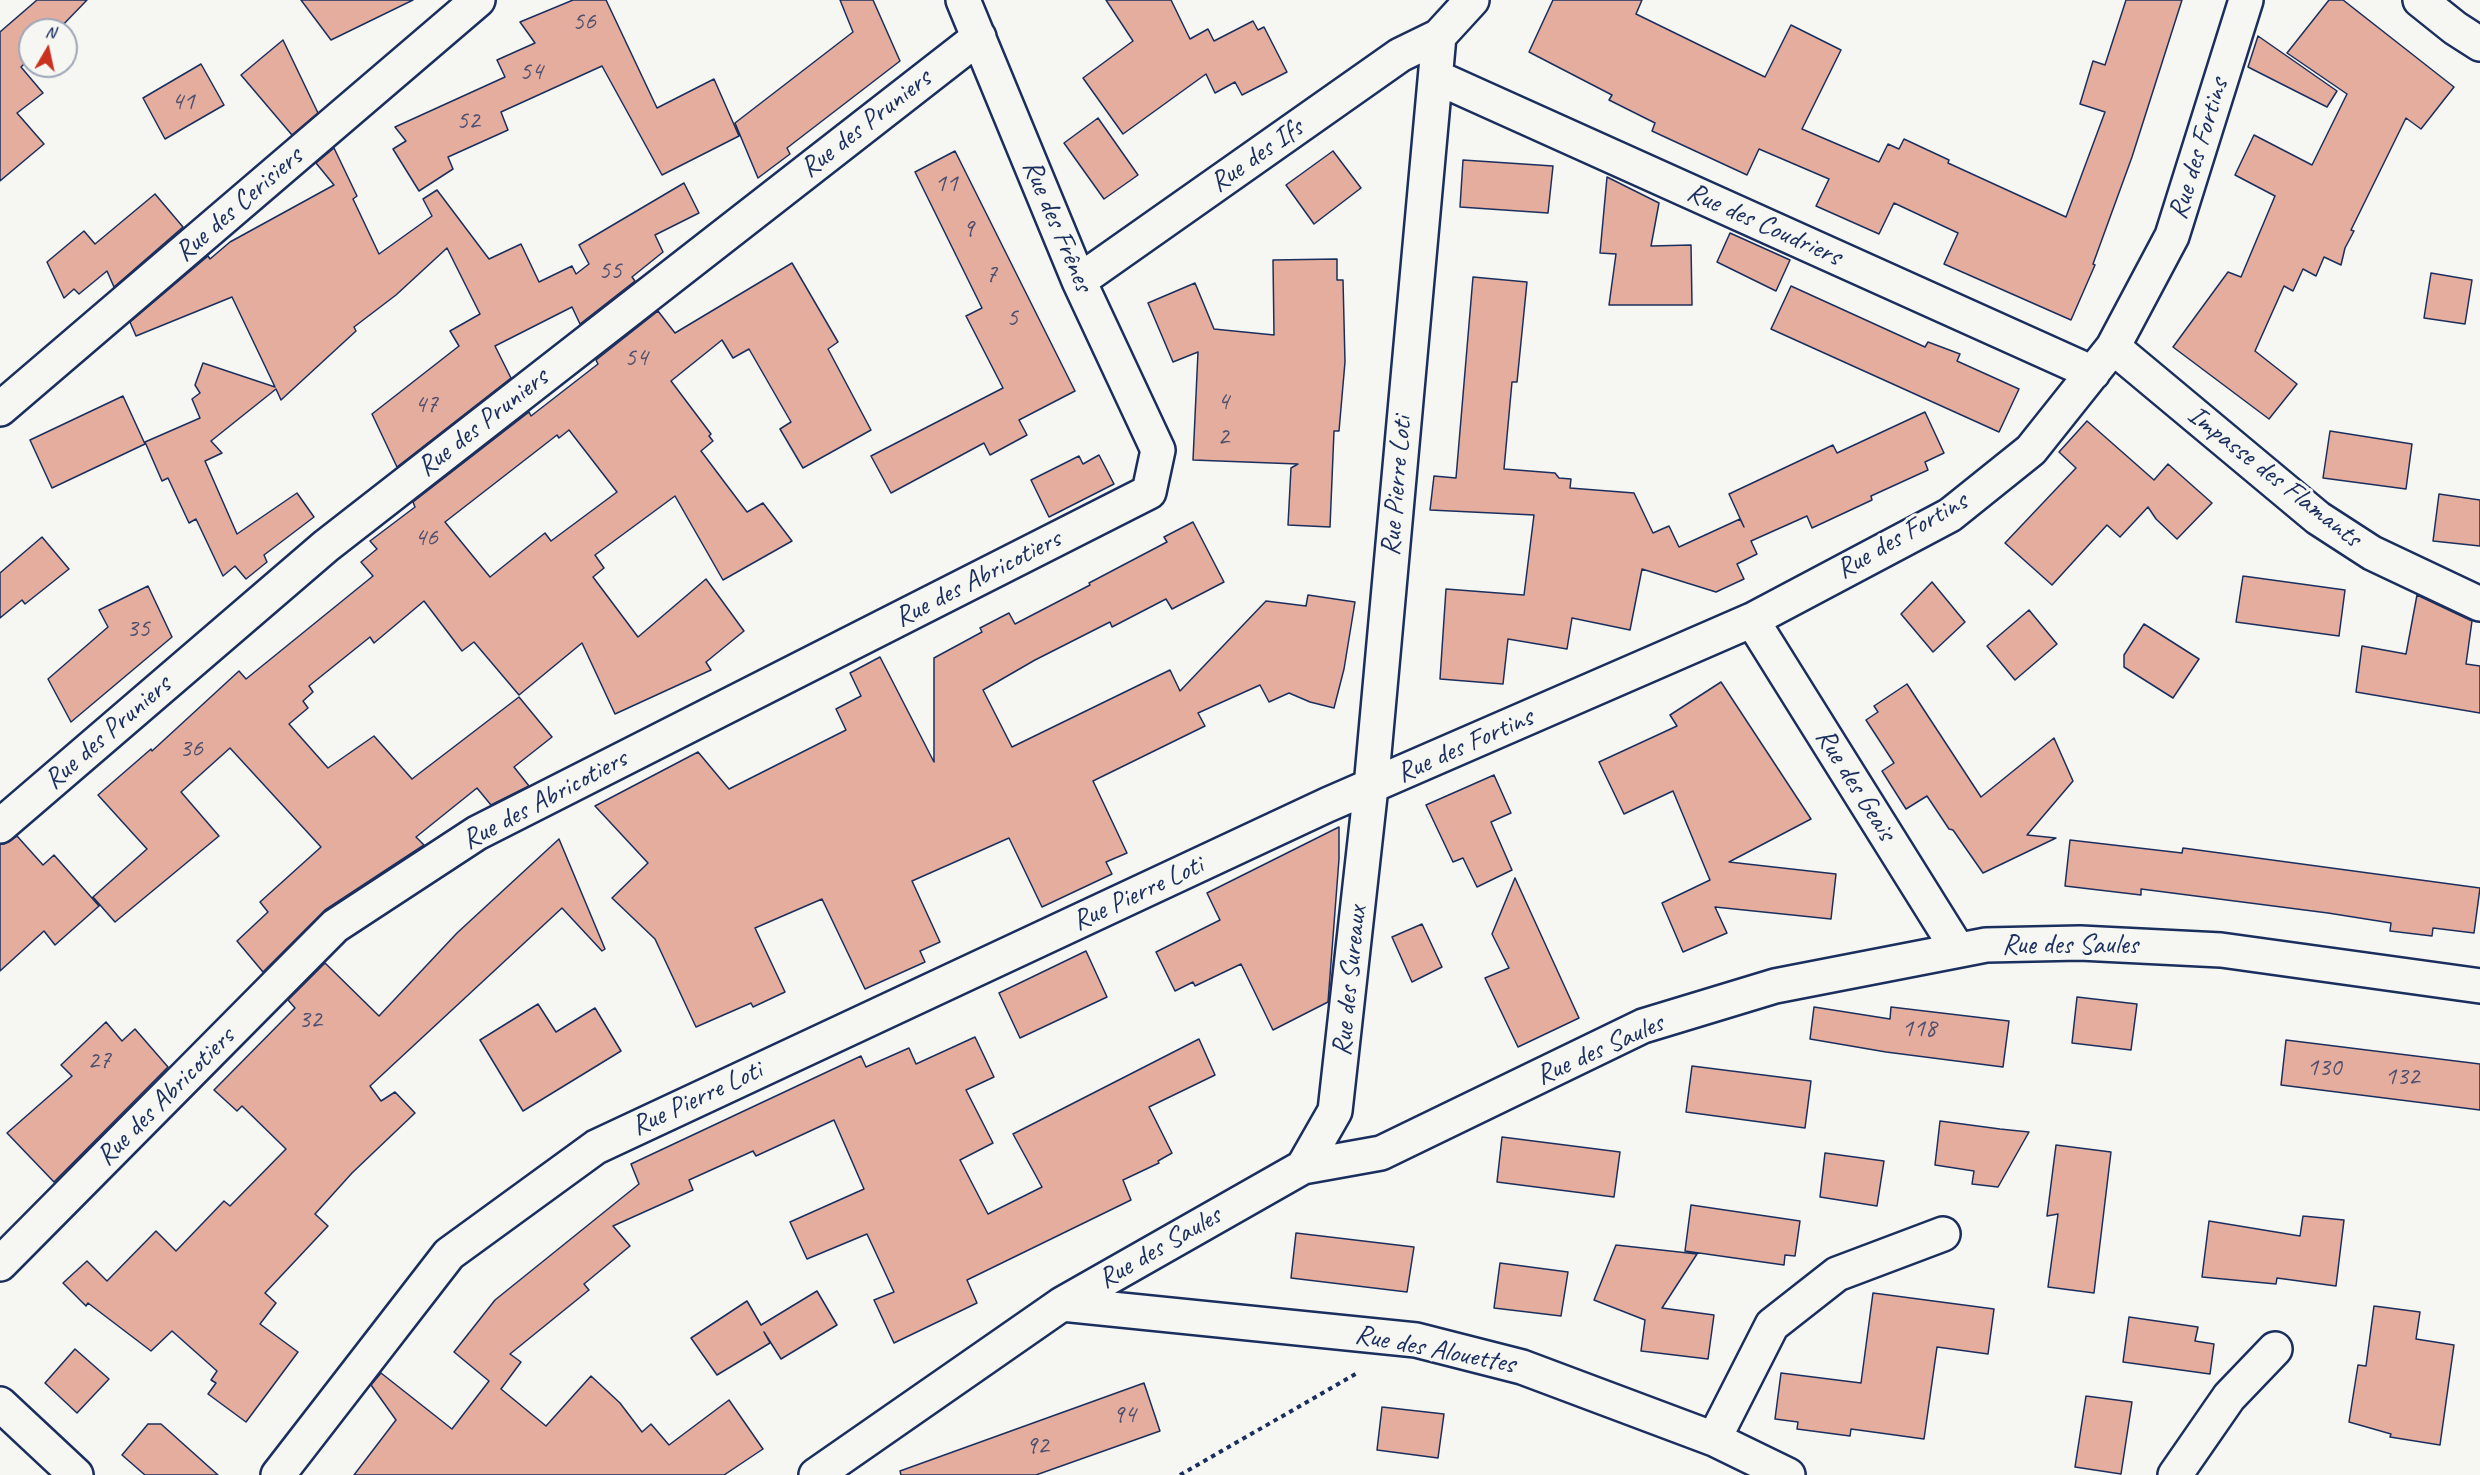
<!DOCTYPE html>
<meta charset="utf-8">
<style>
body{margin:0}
#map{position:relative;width:2480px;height:1475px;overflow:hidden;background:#f6f6f2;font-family:Caveat,sans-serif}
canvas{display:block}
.north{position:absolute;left:18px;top:18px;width:60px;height:60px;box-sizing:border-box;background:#f6f6f2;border:2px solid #9ea6b7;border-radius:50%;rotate:9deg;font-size:16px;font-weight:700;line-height:24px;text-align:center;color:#1b2f5e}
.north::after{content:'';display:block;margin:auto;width:21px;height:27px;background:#c8321e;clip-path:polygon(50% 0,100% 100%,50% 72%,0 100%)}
</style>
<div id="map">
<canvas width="2480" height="1475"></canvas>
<div class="north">N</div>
</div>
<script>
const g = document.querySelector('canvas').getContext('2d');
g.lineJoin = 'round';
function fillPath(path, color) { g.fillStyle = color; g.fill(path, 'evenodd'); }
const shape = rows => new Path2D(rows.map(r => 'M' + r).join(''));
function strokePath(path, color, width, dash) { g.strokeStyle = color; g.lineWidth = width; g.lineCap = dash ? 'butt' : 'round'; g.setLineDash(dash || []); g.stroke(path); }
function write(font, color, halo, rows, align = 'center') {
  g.font = font + ' Caveat,sans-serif'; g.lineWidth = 6; g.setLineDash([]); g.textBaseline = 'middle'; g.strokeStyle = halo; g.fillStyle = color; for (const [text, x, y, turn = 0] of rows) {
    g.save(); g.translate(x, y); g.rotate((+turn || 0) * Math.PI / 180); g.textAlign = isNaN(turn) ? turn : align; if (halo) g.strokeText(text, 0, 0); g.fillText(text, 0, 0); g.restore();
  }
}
const building = shape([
 [37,0,87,0,58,30,30,30,30,58,21,67,43,93,17,113,44,144,0,181,0,32,37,0],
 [301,0,413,0,331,40,301,0],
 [573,0,606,0,657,108,714,79,739,136,662,175,602,66,501,112,508,130,448,157,453,169,419,191,393,149,406,141,395,127,505,77,497,60,535,43,520,22,573,0],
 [840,0,873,0,900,61,787,148,790,154,758,178,735,123,853,32,840,0],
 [1106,0,1171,0,1190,39,1208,29,1214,41,1253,21,1258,30,1264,27,1287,72,1242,95,1235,82,1215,93,1206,74,1123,134,1083,78,1133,41,1106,0],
 [1553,0,1642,0,1636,14,1765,77,1791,25,1841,50,1802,129,1879,162,1888,144,1899,149,1904,139,1949,160,1948,163,2066,217,2105,112,2080,104,2093,61,2105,65,2126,0,2182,0,2132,157,2093,264,2095,265,2071,320,1944,264,1958,233,1894,203,1879,234,1816,206,1829,179,1759,149,1747,175,1652,131,1655,123,1609,100,1612,95,1529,52,1553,0],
 [2329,0,2343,0,2454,87,2421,129,2406,118,2351,230,2354,231,2345,248,2341,265,2324,257,2316,276,2303,269,2293,291,2284,286,2255,351,2297,384,2269,419,2173,347,2228,272,2241,277,2275,196,2235,175,2254,135,2312,165,2347,94,2287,53,2329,0],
 [2258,36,2337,91,2327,107,2248,67,2258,36],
 [283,40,318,113,292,135,241,75,283,40],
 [201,64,224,105,165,139,143,98,201,64],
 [1098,118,1138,175,1104,199,1064,143,1098,118],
 [334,148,357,196,353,199,379,254,432,216,423,199,437,190,489,259,521,244,539,282,572,266,576,274,589,264,579,245,684,183,699,213,655,235,663,252,632,277,635,281,580,324,572,307,495,346,511,378,397,467,372,414,459,346,450,331,480,314,447,248,396,295,354,327,356,331,281,400,276,389,211,441,222,453,205,461,237,534,297,493,314,517,264,555,267,562,246,579,235,566,223,576,196,519,189,523,168,478,162,481,145,442,200,418,192,399,200,393,195,385,203,363,275,387,232,297,136,336,130,322,208,256,210,259,230,242,334,185,316,163,334,148],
 [955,151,1075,391,1019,420,1027,435,990,455,984,443,891,493,871,456,1003,388,966,316,982,308,915,172,955,151],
 [1333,151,1361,188,1314,224,1286,185,1333,151],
 [1463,160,1553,166,1548,213,1460,207,1463,160],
 [1607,177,1659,203,1651,246,1691,245,1692,305,1609,305,1616,254,1600,253,1607,177],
 [155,194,183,227,114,287,107,271,79,294,74,289,64,298,47,262,84,231,95,244,155,194],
 [1730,233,1790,260,1776,291,1717,262,1730,233],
 [1337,259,1337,280,1343,280,1345,362,1339,431,1334,431,1330,527,1288,525,1291,468,1298,464,1193,460,1198,352,1173,362,1148,303,1195,283,1214,329,1274,335,1273,260,1337,259],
 [792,263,838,342,828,349,871,430,803,468,780,429,791,422,749,349,733,358,722,340,671,381,711,434,709,436,713,441,701,451,747,512,763,503,792,541,723,580,675,496,595,555,604,568,593,577,638,637,706,579,744,631,706,662,711,670,615,714,582,643,519,695,474,642,462,651,424,601,374,643,370,637,309,686,313,692,303,701,308,708,289,724,328,768,374,736,412,779,519,697,552,737,514,767,529,786,491,805,477,788,416,837,424,845,325,910,263,972,237,941,268,912,260,902,321,847,230,748,181,792,219,836,115,922,93,897,147,849,98,795,151,749,152,751,239,671,246,679,373,576,361,562,377,549,370,541,415,507,413,502,529,412,531,416,598,364,596,360,658,311,675,333,792,263],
 [569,430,617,492,551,541,545,533,490,577,445,522,557,435,559,438,569,430],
 [2431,273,2472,280,2465,324,2424,318,2431,273],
 [1473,277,1527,282,1517,382,1512,382,1504,469,1555,473,1559,478,1571,479,1570,488,1634,493,1653,533,1669,526,1679,547,1740,519,1744,527,1729,494,1833,445,1837,453,1925,412,1944,453,1925,462,1928,470,1871,496,1872,500,1812,528,1807,516,1751,541,1757,554,1737,564,1744,579,1716,592,1642,569,1630,630,1572,618,1567,649,1508,639,1503,684,1440,679,1446,589,1524,595,1534,515,1430,510,1434,476,1456,478,1473,277],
 [1791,286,1925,347,1928,342,1960,354,1957,361,2019,389,1999,432,1771,329,1791,286],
 [123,396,145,444,52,488,30,440,123,396],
 [2087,421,2154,480,2168,464,2212,503,2177,539,2156,519,2148,507,2120,537,2107,525,2052,585,2005,543,2076,468,2059,452,2087,421],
 [2330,431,2412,444,2406,489,2323,478,2330,431],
 [1099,455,1114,484,1049,517,1031,480,1079,456,1083,464,1099,455],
 [2439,494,2480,500,2480,546,2433,541,2439,494],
 [1193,522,1224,582,1172,609,1166,599,1112,627,1110,622,1035,660,983,690,1012,747,1170,670,1180,691,1266,601,1306,606,1308,595,1355,602,1344,669,1334,708,1310,702,1289,693,1269,702,1260,685,1198,713,1205,726,1093,781,1127,853,1106,862,1112,874,1042,907,1009,838,912,881,940,942,920,951,925,962,865,989,822,899,755,928,785,992,753,1007,751,1003,696,1027,655,939,612,898,648,863,595,806,698,752,729,789,846,730,836,709,861,696,850,673,880,657,934,762,934,658,982,632,980,628,1009,613,1015,624,1090,585,1089,583,1167,542,1164,537,1193,522],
 [42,537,69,569,25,604,22,600,0,618,0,573,42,537],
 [2243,576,2345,590,2339,636,2236,622,2243,576],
 [1932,582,1965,622,1933,652,1901,614,1932,582],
 [148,586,172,637,71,722,48,679,108,627,99,610,148,586],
 [2417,595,2472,621,2466,664,2480,666,2480,713,2356,692,2362,646,2406,654,2417,595],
 [2029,610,2057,644,2015,680,1987,646,2029,610],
 [2144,624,2199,659,2173,698,2124,667,2124,655,2144,624],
 [1721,682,1811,819,1729,862,1836,874,1831,919,1715,907,1727,933,1683,952,1662,903,1710,880,1673,791,1624,814,1599,762,1677,726,1670,715,1721,682],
 [1907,684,1981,797,2054,738,2073,781,2027,835,2056,838,1983,873,1953,830,1949,829,1927,796,1906,809,1882,771,1894,763,1866,720,1878,712,1874,706,1907,684],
 [1494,775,1511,813,1491,822,1512,870,1477,887,1463,858,1453,862,1426,805,1494,775],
 [1339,827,1339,859,1328,1002,1273,1030,1241,964,1195,986,1193,982,1175,991,1156,952,1220,920,1207,893,1339,827],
 [17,836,43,865,54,855,99,906,55,945,44,931,0,971,0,844,4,844,17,836],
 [559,839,605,949,602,951,562,908,370,1086,381,1101,395,1092,415,1113,352,1173,315,1214,328,1226,265,1293,276,1303,260,1324,298,1352,246,1422,208,1394,216,1383,211,1380,217,1371,172,1331,151,1351,88,1303,86,1306,63,1283,87,1261,107,1281,156,1231,176,1251,224,1201,230,1206,286,1149,242,1106,237,1111,214,1090,295,1008,288,1000,325,963,379,1016,457,933,559,839],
 [2070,840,2182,853,2183,848,2480,888,2474,933,2433,928,2432,936,2390,931,2391,923,2328,913,2141,889,2141,895,2065,886,2070,840],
 [1515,878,1579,1018,1518,1047,1485,978,1509,968,1492,934,1515,878],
 [1422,924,1442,967,1412,982,1392,937,1422,924],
 [1086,951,1107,997,1020,1038,999,993,1086,951],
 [2077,997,2137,1004,2131,1050,2072,1043,2077,997],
 [538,1004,556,1032,595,1008,621,1051,523,1111,480,1040,538,1004],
 [1814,1007,1890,1019,1891,1007,2009,1021,2003,1067,1886,1052,1810,1039,1814,1007],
 [106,1022,122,1041,135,1029,168,1067,54,1182,7,1133,72,1076,61,1065,106,1022],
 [975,1037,994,1077,966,1090,993,1143,960,1160,988,1214,1042,1187,1013,1134,1199,1039,1215,1075,1149,1107,1172,1153,1158,1161,1159,1163,1123,1180,1131,1200,967,1280,977,1303,894,1343,874,1300,894,1292,867,1234,807,1259,790,1222,864,1189,834,1120,756,1156,753,1151,689,1180,693,1190,613,1226,630,1246,584,1284,589,1290,510,1354,521,1362,501,1389,546,1426,591,1376,620,1403,642,1432,651,1424,669,1445,729,1400,763,1449,724,1475,354,1475,396,1420,371,1385,381,1373,452,1429,489,1381,454,1352,495,1300,639,1184,631,1164,861,1056,866,1067,909,1048,916,1064,975,1037],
 [2286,1040,2480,1064,2480,1110,2281,1085,2286,1040],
 [1692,1066,1811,1081,1805,1128,1686,1112,1692,1066],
 [1940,1121,2000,1129,2029,1132,1998,1187,1972,1184,1974,1171,1935,1165,1940,1121],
 [1502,1137,1620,1152,1614,1197,1497,1182,1502,1137],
 [2056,1145,2111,1152,2094,1293,2048,1287,2058,1214,2047,1216,2056,1145],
 [1825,1153,1884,1161,1877,1206,1820,1197,1825,1153],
 [1691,1205,1800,1221,1795,1256,1785,1255,1784,1265,1685,1251,1691,1205],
 [2303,1216,2344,1220,2336,1286,2277,1278,2276,1284,2202,1277,2209,1221,2300,1236,2303,1216],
 [1296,1233,1414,1247,1407,1292,1291,1278,1296,1233],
 [1616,1245,1697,1254,1662,1308,1714,1315,1708,1359,1641,1351,1645,1320,1594,1300,1616,1245],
 [1500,1263,1568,1272,1561,1316,1494,1308,1500,1263],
 [817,1291,837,1325,781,1359,764,1332,770,1343,717,1375,691,1338,747,1301,761,1325,817,1291],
 [1873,1293,1994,1309,1988,1354,1937,1347,1924,1439,1851,1429,1850,1436,1797,1429,1798,1422,1775,1419,1781,1373,1861,1383,1873,1293],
 [2374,1306,2420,1312,2416,1339,2454,1345,2440,1445,2390,1437,2391,1434,2349,1422,2358,1365,2366,1366,2374,1306],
 [2129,1317,2198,1327,2195,1341,2214,1344,2210,1374,2123,1362,2129,1317],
 [75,1349,109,1379,77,1413,45,1383,75,1349],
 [1144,1383,1160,1431,1036,1475,901,1475,900,1471,1144,1383],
 [2086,1396,2132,1402,2121,1474,2075,1467,2086,1396],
 [1382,1407,1444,1414,1438,1458,1377,1450,1382,1407],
 [148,1424,161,1424,218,1475,145,1475,122,1455,148,1424]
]);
fillPath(building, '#e5ad9e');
strokePath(building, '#1b2f5e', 1.5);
const minor = shape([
 [1436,77,2093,373],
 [1079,281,1400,55,1439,36],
 [2113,347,2318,518,2372,553,2480,604],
 [0,409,478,0],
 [1752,620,1958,950],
 [0,826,326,546,979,37],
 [1303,1167,1335,1111,1371,787,1439,36,1472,0],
 [0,1264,335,926,477,833,1149,492,1158,450,1079,281,963,0],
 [1062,1304,1416,1340,1522,1367,1714,1439,1788,1475],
 [0,1404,76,1475],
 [1714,1439,1772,1325,1837,1274,1943,1234],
 [278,1475,449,1254,596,1147,1327,805,1752,620,1950,515,2031,450,2113,347,2172,236,2246,0],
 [816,1475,1062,1304,1303,1167,1381,1153,1643,1026,1775,986,1986,945,2080,943,2221,950,2480,986],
 [2175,1475,2229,1397,2275,1349]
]);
const tertiary = shape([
 [2420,0,2455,28,2480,44]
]);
strokePath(minor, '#1b2f5e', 38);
strokePath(tertiary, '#1b2f5e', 38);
strokePath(shape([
 [1180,1475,1359,1372]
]), '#1b2f5e', 4, [4.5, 4.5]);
strokePath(minor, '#f6f6f2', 33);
strokePath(tertiary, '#f6f6f2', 33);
write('26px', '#4e4e6e', null, [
 ["56",584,22],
 ["54",531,72],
 ["41",183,102],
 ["52",468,121],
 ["11",946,184],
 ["9",968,229],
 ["55",610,271],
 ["7",991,275],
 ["5",1012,318],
 ["54",636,358],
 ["4",1223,402],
 ["47",426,405],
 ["2",1223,437],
 ["46",426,538],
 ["35",138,629],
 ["36",191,749],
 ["32",310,1020],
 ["118",1919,1029],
 ["27",99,1061],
 ["130",2324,1068],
 ["132",2402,1077],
 ["94",1124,1415],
 ["92",1037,1446]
]);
write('28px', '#1b2f5e', '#f6f6f2', [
 ["Rue des Pruniers",866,124,-38],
 ["Rue des Fortins",2199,149,-73],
 ["Rue des Ifs",1257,156,-35],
 ["Rue des Cerisiers",239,205,-41],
 ["Rue des Coudriers",1764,225,24],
 ["Rue des Frênes",1057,226,67],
 ["Rue des Pruniers",483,423,-38],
 ["Impasse des Flamants",2274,477,38],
 ["Rue Pierre Loti",1397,486,-85],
 ["Rue des Fortins",1902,536,-30],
 ["Rue des Abricotiers",978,579,-27],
 ["Rue des Pruniers",108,733,-41],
 ["Rue des Fortins",1465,746,-24],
 ["Rue des Geais",1855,785,58],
 ["Rue des Abricotiers",545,800,-28],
 ["Rue Pierre Loti",1138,894,-25],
 ["Rue des Saules",2070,946],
 ["Rue des Sureaux",1350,981,-84],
 ["Rue des Saules",1600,1050,-24],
 ["Rue des Abricotiers",166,1097,-45],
 ["Rue Pierre Loti",697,1099,-25],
 ["Rue des Saules",1160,1248,-30],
 ["Rue des Alouettes",1435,1350,11]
]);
</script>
